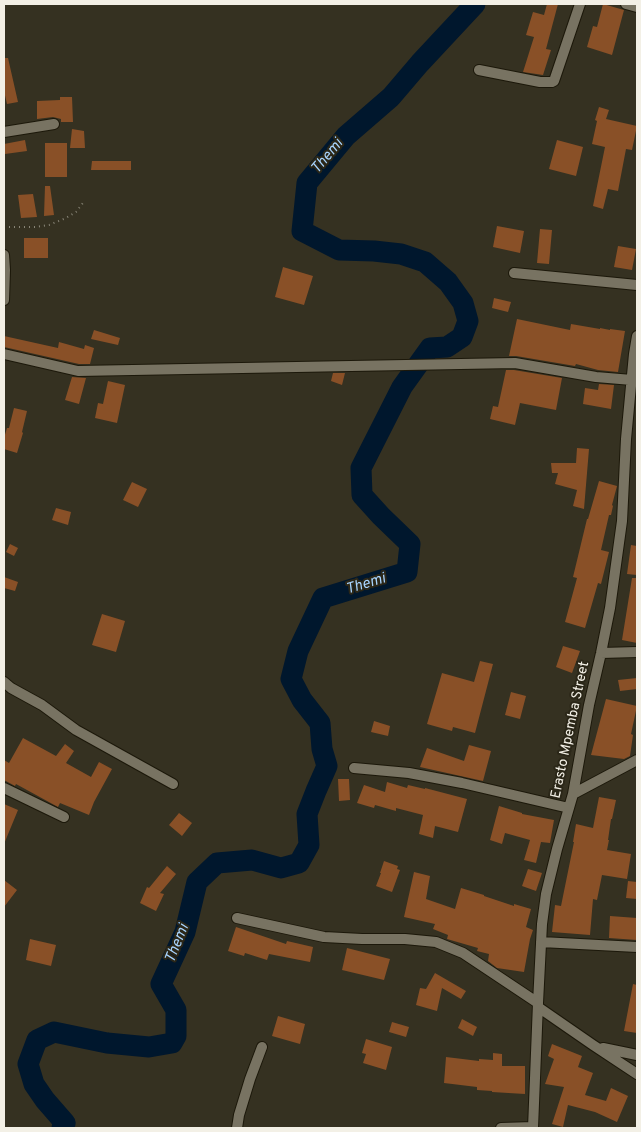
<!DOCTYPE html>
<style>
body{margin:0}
#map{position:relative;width:641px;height:1132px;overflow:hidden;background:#353121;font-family:Overpass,sans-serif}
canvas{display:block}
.frame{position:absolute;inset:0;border:5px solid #f3f0e6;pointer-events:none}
</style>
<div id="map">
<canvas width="641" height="1132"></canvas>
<div class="frame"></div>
</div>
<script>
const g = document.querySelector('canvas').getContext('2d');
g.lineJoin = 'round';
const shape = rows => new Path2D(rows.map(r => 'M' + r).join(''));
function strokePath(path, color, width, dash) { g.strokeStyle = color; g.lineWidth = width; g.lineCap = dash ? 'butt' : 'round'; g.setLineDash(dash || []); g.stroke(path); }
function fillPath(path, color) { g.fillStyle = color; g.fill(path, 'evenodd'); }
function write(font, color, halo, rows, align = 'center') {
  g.font = font + ' Overpass,sans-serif'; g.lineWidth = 4; g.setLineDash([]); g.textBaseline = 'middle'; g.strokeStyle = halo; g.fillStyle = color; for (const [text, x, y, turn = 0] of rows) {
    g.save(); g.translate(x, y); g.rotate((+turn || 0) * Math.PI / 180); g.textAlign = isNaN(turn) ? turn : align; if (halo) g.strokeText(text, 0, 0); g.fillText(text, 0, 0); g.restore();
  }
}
strokePath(shape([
 [62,1128,65,1123,45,1100,34,1084,28,1064,37,1040,54,1032,107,1043,149,1047,172,1043,176,1036,176,1010,161,984,185,932,197,882,217,863,252,860,281,868,299,863,309,845,307,814,316,791,327,766,322,749,320,723,302,700,291,679,298,651,323,598,407,572,410,544,381,516,362,495,361,468,402,387,430,348,447,347,462,337,468,321,463,303,448,282,425,262,401,254,374,251,339,250,302,231,307,183,346,136,391,97,420,63,475,4]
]), '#00172d', 21);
fillPath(shape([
 [547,4,558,4,546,49,551,50,543,75,523,72,534,37,526,35,533,12,544,15],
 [603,4,624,10,612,55,587,47,593,26,597,27],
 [4,58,8,58,18,102,7,104,4,91],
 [60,97,72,97,73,122,61,122,61,119,53,117,37,119,37,101,60,100],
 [599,107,609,110,606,119,637,126,632,150,626,149,618,191,608,189,603,209,593,206,605,147,592,144,597,121,595,120],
 [72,129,84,131,85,148,70,148],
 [25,140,27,151,5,154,4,144],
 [557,140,583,147,576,176,549,169],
 [45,143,67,143,67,177,45,177],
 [92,161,131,161,131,170,91,170],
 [45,186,50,186,54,215,44,216],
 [33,194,37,217,21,218,18,195],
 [497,226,524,231,520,253,493,247],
 [540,229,552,230,549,264,537,263],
 [24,238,48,238,48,258,24,258],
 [618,246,636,249,632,270,614,267],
 [283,267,313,276,304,305,275,297],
 [494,298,511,302,508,312,492,308],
 [517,319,570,330,571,324,600,329,600,328,610,330,610,329,625,331,618,372,598,370,576,364,575,366,516,356,509,356],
 [94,330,120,338,118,345,91,339],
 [4,336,58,348,59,342,84,349,85,345,94,348,90,364,79,364,4,347],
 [506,370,514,370,562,378,556,410,520,403,515,425,490,419,493,406,498,407],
 [333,373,345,373,342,385,331,381],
 [72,377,86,378,79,404,65,400],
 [108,381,125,385,117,423,95,418,98,403,103,404],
 [599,384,614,385,611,409,583,404,585,388,598,390],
 [14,408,27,411,22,432,23,433,17,453,4,449,4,438,7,428,9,428],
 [577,448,589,449,584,509,573,506,577,490,555,484,558,473,552,473,551,463,576,463],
 [599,481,617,486,612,505,613,506,611,515,609,515,601,550,609,552,601,584,598,583,585,628,565,622,577,578,573,577,587,519,588,519],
 [132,482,147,489,138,507,123,500],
 [56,508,71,512,68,525,52,520],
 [10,544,18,548,14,556,6,552],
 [631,545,637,546,637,575,627,574],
 [4,577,18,582,15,591,4,588],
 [632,578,637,578,637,643,622,640],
 [102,614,125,621,116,652,92,645],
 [563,646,580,651,572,673,556,667],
 [480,661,493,664,475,733,453,727,452,731,427,724,442,673,474,682],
 [637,678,637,689,620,691,618,680],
 [511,692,526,696,520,719,505,715],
 [606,699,637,706,631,734,633,735,630,756,624,759,591,755],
 [374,721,390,726,388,736,371,732],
 [23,738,56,756,65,744,74,751,66,763,91,777,99,762,112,769,94,802,89,815,60,803,58,807,16,784,15,786,4,780,4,760,9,763],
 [469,745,491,751,483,781,420,767,427,748,464,761],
 [338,779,349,779,350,800,339,801],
 [387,782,407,788,408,785,425,789,425,788,467,799,458,832,435,826,433,838,419,834,423,815,396,808,396,811,375,805,374,808,357,803,364,785,385,792],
 [599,797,616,800,612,819,611,819,608,840,609,840,607,850,631,854,627,879,602,875,597,900,593,899,590,935,552,932,555,905,561,906,574,842,573,842,576,824,593,828],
 [4,804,18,810,4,844],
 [499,806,522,813,522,814,554,820,550,843,541,842,536,863,524,860,530,840,505,833,502,844,490,840],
 [179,813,192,823,182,836,169,825],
 [384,861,398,866,397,869,400,870,392,892,376,886,381,873,380,873],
 [167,866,176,874,160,893,164,894,156,911,140,903,147,887,149,888],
 [528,869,542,873,536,891,522,886],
 [414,872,430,876,426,899,455,909,461,888,484,895,484,896,514,906,514,904,531,909,526,927,533,930,530,939,524,972,497,968,488,961,489,954,477,951,478,948,447,939,448,935,433,929,435,924,404,917],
 [4,880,17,890,4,907],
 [628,881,637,882,637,899,626,898],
 [610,916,637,918,637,940,609,938],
 [236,927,286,944,287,941,313,947,310,962,269,954,267,960,245,953,244,956,228,951],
 [30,939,56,945,51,966,26,960],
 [347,948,390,959,384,980,342,970],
 [435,973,466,991,461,999,442,988,437,1011,416,1005,420,988,426,989],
 [633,984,637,985,637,1033,624,1031],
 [278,1016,305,1024,300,1044,272,1036],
 [462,1019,477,1027,473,1036,458,1028],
 [392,1022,409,1027,406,1037,389,1032],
 [366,1039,392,1047,386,1070,363,1063,366,1054,362,1053],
 [552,1044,582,1056,578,1067,593,1073,585,1095,606,1101,611,1088,628,1096,617,1122,595,1112,568,1105,563,1127,552,1124,564,1087,545,1084,554,1059,548,1056],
 [493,1053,502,1054,502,1066,525,1066,525,1094,492,1092,492,1091,477,1090,477,1087,444,1083,446,1057,479,1061,479,1059,493,1060]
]), '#895027');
const minor = shape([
 [626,4,637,7],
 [479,70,540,82,552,82,554,81,580,4],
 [4,132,54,124],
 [4,255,5,270,4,300],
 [514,273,637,285],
 [4,354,78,371,515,363,596,377,632,380],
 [601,653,637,652],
 [4,682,11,688,42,705,76,730,173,784],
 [354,768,409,773,462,783,569,808],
 [4,788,64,817],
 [573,794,637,760],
 [237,918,324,937,362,939,405,939,436,942,463,953,538,1003],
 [541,942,637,947],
 [538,1007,593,1045,637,1074],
 [603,1048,637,1055],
 [237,1128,239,1115,250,1079,262,1047],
 [501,1128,533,1127],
 [533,1128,538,1003,542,924,546,894,557,849,573,794,589,705,601,653,610,608,622,521,626,439,634,354,637,336]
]);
strokePath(minor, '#1c180a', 12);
strokePath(shape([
 [4,227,35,227,49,225,66,218,76,212,83,203]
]), '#878476', 2, [1, 4]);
strokePath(minor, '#787362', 10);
write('14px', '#f3f0e6', '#2b2718', [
 ["Erasto Mpemba Street",571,730,-78]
]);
write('italic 15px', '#a8d4fe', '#2b2718', [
 ["Themi",328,157,-50],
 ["Themi",366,585,-17],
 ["Themi",178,944,-68]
]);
</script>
